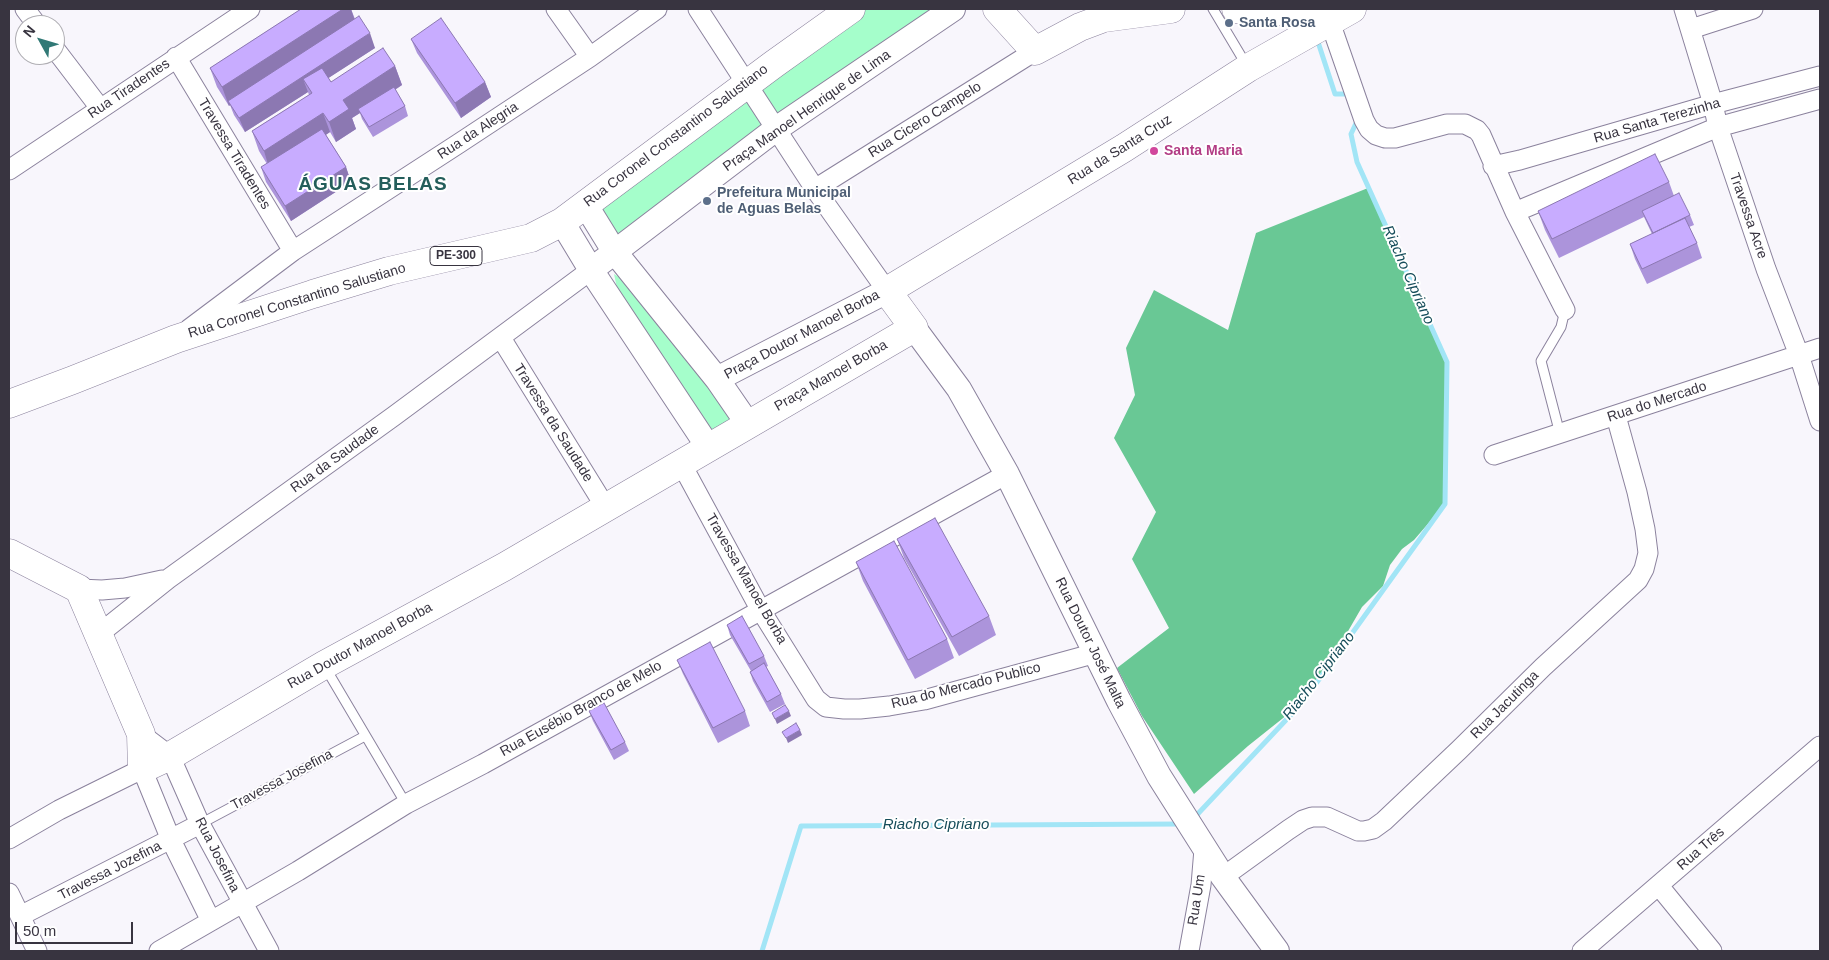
<!DOCTYPE html>
<meta charset="utf-8">
<style>
body{margin:0}
#map{position:relative;width:1829px;height:960px;overflow:hidden;background:#f8f6fc;font-family:Helvetica,sans-serif}
canvas{display:block}
.frame{position:absolute;inset:0;border:10px solid #383440;pointer-events:none}
.north{position:absolute;left:15px;top:15px;width:50px;height:50px;box-sizing:border-box;background:#fff;border:1px solid #afaeb3;border-radius:50%;rotate:309deg;font-size:14px;font-weight:700;line-height:20px;text-align:center;color:#383440}
.north::after{content:'';display:block;margin:auto;width:18px;height:22px;background:#317976;clip-path:polygon(50% 0,100% 100%,50% 72%,0 100%)}
.scale{position:absolute;left:15px;top:922px;width:118px;height:22px;box-sizing:border-box;border:2px solid #383440;border-top:0;padding-left:6px;font-size:15px;line-height:18px;white-space:nowrap;color:#383440;-webkit-text-stroke:4px #fff;paint-order:stroke}
</style>
<div id="map">
<canvas width="1829" height="960"></canvas>
<div class="frame"></div>
<div class="north">N</div>
<div class="scale">50 m</div>
</div>
<script>
const g = document.querySelector('canvas').getContext('2d');
g.lineJoin = 'round';
function fillPath(path, color) { g.fillStyle = color; g.fill(path, 'evenodd'); }
const shape = rows => new Path2D(rows.map(r => 'M' + r).join(''));
function strokePath(path, color, width, dash) { g.strokeStyle = color; g.lineWidth = width; g.lineCap = dash ? 'butt' : 'round'; g.setLineDash(dash || []); g.stroke(path); }
function write(font, color, halo, rows, align = 'center') {
  g.font = font + ' Helvetica,sans-serif'; g.lineWidth = 4; g.setLineDash([]); g.textBaseline = 'middle'; g.strokeStyle = halo; g.fillStyle = color; for (const [text, x, y, turn = 0] of rows) {
    g.save(); g.translate(x, y); g.rotate((+turn || 0) * Math.PI / 180); g.textAlign = isNaN(turn) ? turn : align; if (halo) g.strokeText(text, 0, 0); g.fillText(text, 0, 0); g.restore();
  }
}
fillPath(shape([
 [858,9,944,9,777,123,753,85],
 [747,87,770,129,616,246,591,206],
 [614,274,644,293,741,422,710,440,621,307]
]), '#a5fecb');
fillPath(shape([
 [1368,188,1447,362,1445,504,1414,540,1402,549,1390,565,1383,586,1362,607,1340,645,1302,703,1248,746,1194,794,1142,716,1117,668,1169,628,1132,559,1156,512,1114,438,1135,395,1126,348,1154,290,1228,330,1256,233]
]), '#69c895');
strokePath(shape([
 [1318,42,1335,94,1351,94],
 [1193,819,1302,703,1445,504,1447,362,1357,162,1351,134,1358,119],
 [762,951,801,826,1181,824]
]), '#a2e5f6', 5);
const service = shape([
 [1213,9,1247,66],
 [1560,434,1541,361,1561,327,1565,310],
 [325,667,406,804],
 [200,824,365,736]
]);
const minor = shape([
 [25,9,37,25],
 [556,9,590,57],
 [698,9,815,189,887,291],
 [1684,9,1713,104,1718,127,1766,269,1799,355,1820,421],
 [1330,22,1364,120,1369,129,1376,135,1385,138,1395,138,1447,124,1465,124,1477,130,1481,135,1515,212,1565,310],
 [1691,29,1753,9],
 [55,49,100,108],
 [176,57,293,251],
 [1493,166,1520,160,1713,104,1820,76],
 [9,170,250,9],
 [815,189,1035,51],
 [1515,212,1718,127,1820,99],
 [189,329,293,251,458,144,590,57,657,9],
 [501,338,606,508],
 [1494,455,1820,348],
 [682,465,760,609,816,699,826,707,844,709,860,709,889,706,924,700,1096,653],
 [79,589,102,590,125,588,162,580],
 [99,634,168,579,394,416,591,270],
 [141,734,170,756,200,824,269,951],
 [9,839,59,810,142,769,171,840,211,921],
 [1223,877,1288,830,1303,820,1312,817,1327,817,1358,831,1364,831,1373,829,1384,821,1459,750,1543,667,1638,580,1644,569,1648,553,1645,529,1637,492,1616,416],
 [1659,886,1712,951],
 [9,893,37,951],
 [20,916,200,824],
 [159,951,298,871,406,804,483,764,1007,474],
 [1189,951,1201,885,1204,849],
 [1582,951,1820,746]
]);
const tertiary = shape([
 [585,204,614,251,717,379,748,424],
 [562,222,591,270,709,448],
 [591,270,776,129,953,9],
 [914,328,959,389,1007,474,1119,701,1159,776,1223,877,1277,951],
 [717,379,887,291]
]);
const primary = shape([
 [997,9,1035,51,1080,27,1104,18,1171,9],
 [1236,9,1264,12,1308,9],
 [9,404,73,380,176,339,313,294,389,271,531,238,562,222,774,64,851,9],
 [9,553,79,589,141,734,142,769,170,756,324,665,504,567,914,328,887,291,1124,148,1248,68,1352,9]
]);
strokePath(service, '#8b829d', 11);
strokePath(minor, '#8b829d', 21);
strokePath(tertiary, '#8b829d', 26);
strokePath(primary, '#8b829d', 29);
strokePath(service, '#fff', 9);
strokePath(minor, '#fff', 19);
strokePath(tertiary, '#fff', 24);
strokePath(primary, '#fff', 28);
fillPath(shape([
 [301,9,351,9,355,19,375,48,328,78,331,82,395,66,402,85,395,90,405,106,408,116,373,137,362,119,360,113,352,118,356,129,336,142,330,132,326,135,346,167,351,182,291,221,266,182,261,167,267,164,259,151,252,131,309,95,308,92,245,132,234,115,230,105,229,106,217,87,210,68],
 [411,39,485,82,491,97,461,118,417,53],
 [1669,182,1674,196,1690,215,1694,225,1689,227,1697,243,1702,258,1647,284,1635,259,1630,244,1652,234,1644,217,1559,258,1545,230,1538,211],
 [897,539,989,616,996,635,959,656,904,558],
 [856,562,947,639,954,658,915,679,863,581],
 [727,625,764,656,768,666,766,667,781,694,785,704,770,712,753,681,750,672,751,671,730,635],
 [677,660,745,711,750,726,718,743,683,674],
 [589,711,625,742,629,751,614,760,593,721]
]), '#ac94db');
fillPath(shape([
 [343,9,351,9,356,24,228,101,230,105,229,106,222,87],
 [370,33,375,48,310,90,303,79,308,92,245,132,239,118],
 [395,66,402,85,360,112,358,109,360,113,352,118,356,129,336,142,329,122,343,100],
 [485,82,491,97,461,118,455,103],
 [323,113,330,132,270,171,264,151],
 [346,167,351,182,291,221,285,206],
 [789,711,791,716,777,724,775,719],
 [800,730,802,735,788,743,786,738]
]), '#8c78b2');
const building = shape([
 [301,9,343,9,222,87,210,68,301,9],
 [359,16,370,33,239,118,228,101,359,16],
 [441,18,485,82,455,103,411,39,441,18],
 [383,48,395,66,343,100,349,109,329,122,323,113,264,151,252,131,312,93,303,79,322,68,331,82,383,48],
 [394,87,405,106,369,127,358,109,394,87],
 [322,129,346,167,285,206,261,167,322,129],
 [1655,154,1669,182,1552,239,1538,211,1655,154],
 [1679,193,1690,215,1653,233,1642,211,1679,193],
 [1685,218,1697,243,1642,269,1630,244,1685,218],
 [935,518,989,616,952,637,897,539,935,518],
 [894,541,947,639,908,660,856,562,894,541],
 [742,616,764,656,749,664,727,625,742,616],
 [710,642,745,711,713,728,677,660,710,642],
 [764,663,781,694,767,702,750,672,764,663],
 [604,703,625,742,611,750,589,711,604,703],
 [785,705,789,711,775,719,772,713,785,705],
 [796,723,800,730,786,738,782,732,796,723]
]);
fillPath(building, '#c8acff');
strokePath(building, '#8c78b2', 1);
for (const [x, y, r, color] of [
 [1229,23,5,"#5c6f8a"],
 [1154,151,5,"#d1479c"],
 [707,201,5,"#5c6f8a"]
]) { const dot = new Path2D(); dot.arc(x, y, r, 0, 2 * Math.PI); g.fillStyle = color; g.fill(dot); strokePath(dot, '#fff', 2); }
for (const [x, y, w] of [
 [456,256,52]
]) { const box = new Path2D(); box.roundRect(x - w / 2, y - 9.5, w, 19, 4); g.fillStyle = '#fff'; g.fill(box); strokePath(box, '#383440', 1); }
write('bold 12px', '#383440', null, [
 ["PE-300",456,256]
]);
write('bold 14px', '#4e5e75', '#fff', [
 ["Santa Rosa",1239,23],
 ["Prefeitura Municipal",717,193],
 ["de Aguas Belas",717,209]
], 'left');
write('14px', '#383440', '#fff', [
 ["Rua Tiradentes",129,89,-34],
 ["Praça Manoel Henrique de Lima",807,111,-35],
 ["Rua Cicero Campelo",925,120,-32],
 ["Rua Santa Terezinha",1657,121,-16],
 ["Rua da Alegria",478,131,-33],
 ["Rua Coronel Constantino Salustiano",676,136,-37],
 ["Rua da Santa Cruz",1120,150,-32],
 ["Travessa Tiradentes",234,154,59],
 ["Travessa Acre",1748,216,71],
 ["Rua Coronel Constantino Salustiano",297,301,-17],
 ["Praça Doutor Manoel Borba",802,335,-28],
 ["Praça Manoel Borba",831,376,-30],
 ["Rua do Mercado",1657,402,-18],
 ["Travessa da Saudade",553,423,58],
 ["Rua da Saudade",335,459,-36],
 ["Travessa Manoel Borba",746,579,60],
 ["Rua Doutor José Malta",1090,643,64],
 ["Rua Doutor Manoel Borba",360,646,-29],
 ["Rua do Mercado Publico",966,686,-14],
 ["Rua Jacutinga",1505,705,-45],
 ["Rua Eusébio Branco de Melo",581,709,-29],
 ["Travessa Josefina",282,780,-28],
 ["Rua Três",1701,849,-41],
 ["Rua Josefina",217,855,63],
 ["Travessa Jozefina",110,871,-27],
 ["Rua Um",1197,900,-81]
]);
write('bold 14px', '#b23c85', '#fff', [
 ["Santa Maria",1164,151]
], 'left');
write('italic 15px', '#164d5a', '#fff', [
 ["Riacho Cipriano",1408,275,66],
 ["Riacho Cipriano",1319,676,-52],
 ["Riacho Cipriano",936,825]
]);
g.letterSpacing = '1px';
write('bold 19px', '#245e5b', '#fff', [
 ["ÁGUAS BELAS",373,185]
]);
g.letterSpacing = '0px';
</script>
